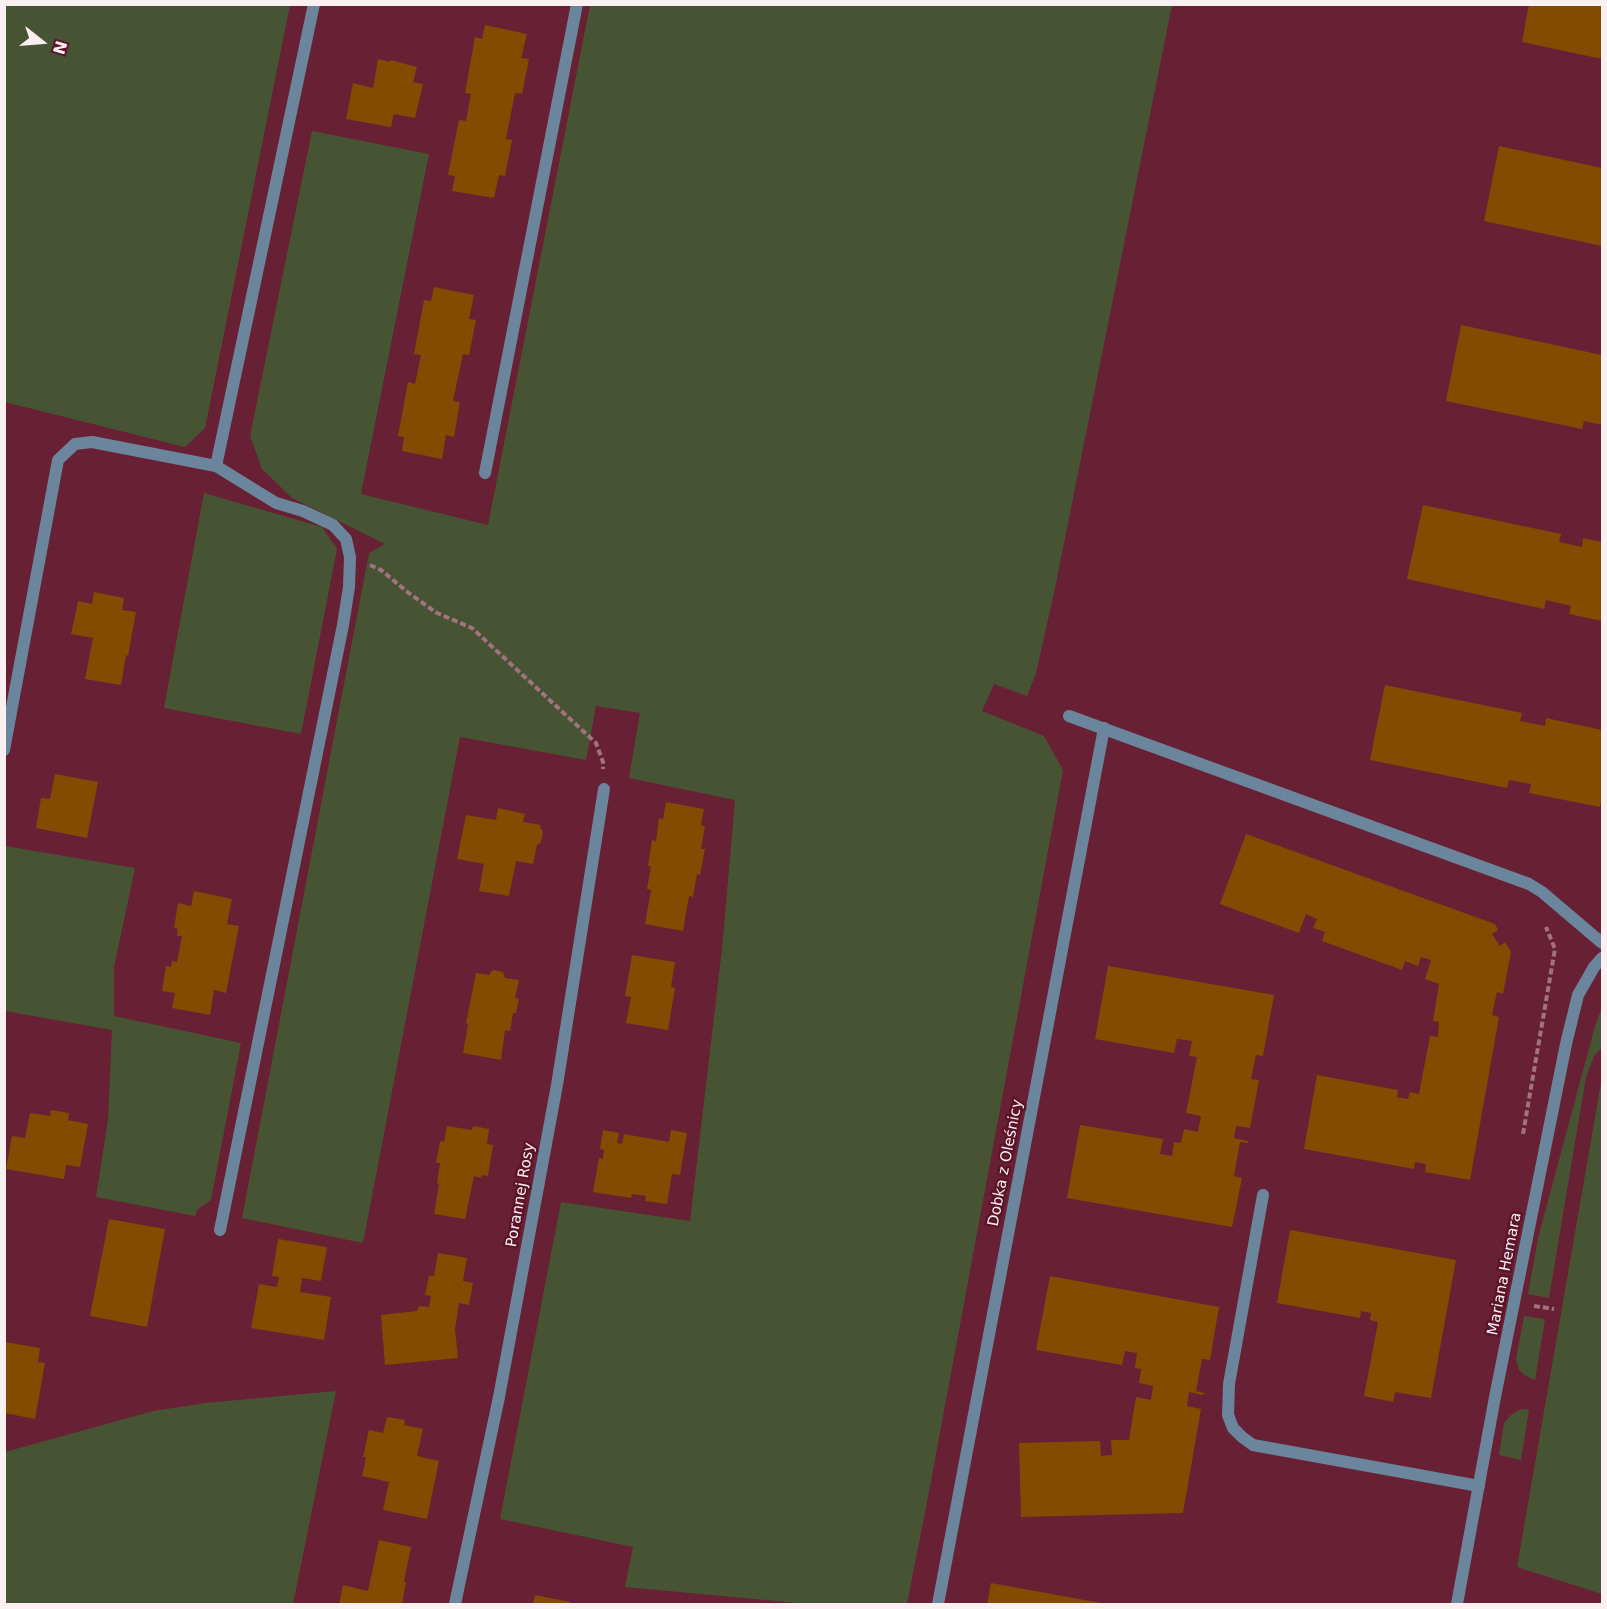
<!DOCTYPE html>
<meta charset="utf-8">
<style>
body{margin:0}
#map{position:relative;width:1607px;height:1609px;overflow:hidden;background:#682034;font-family:"DejaVu Sans",sans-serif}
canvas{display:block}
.frame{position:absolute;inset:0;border:6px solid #faf0f2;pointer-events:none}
.north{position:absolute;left:12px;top:12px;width:60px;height:60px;-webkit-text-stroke:4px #5b142a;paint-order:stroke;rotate:107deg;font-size:16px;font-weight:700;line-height:24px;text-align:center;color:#faf0f2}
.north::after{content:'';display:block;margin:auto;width:21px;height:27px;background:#faf0f2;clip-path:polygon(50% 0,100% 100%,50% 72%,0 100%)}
</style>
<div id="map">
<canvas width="1607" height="1609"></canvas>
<div class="frame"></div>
<div class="north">N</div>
</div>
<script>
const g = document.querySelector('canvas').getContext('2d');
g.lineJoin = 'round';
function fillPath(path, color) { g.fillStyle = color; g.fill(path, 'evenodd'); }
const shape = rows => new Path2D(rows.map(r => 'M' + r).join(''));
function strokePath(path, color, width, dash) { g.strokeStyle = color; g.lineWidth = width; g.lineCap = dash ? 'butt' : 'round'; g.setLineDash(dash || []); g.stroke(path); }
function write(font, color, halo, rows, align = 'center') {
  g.font = font + ' "DejaVu Sans",sans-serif'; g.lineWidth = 5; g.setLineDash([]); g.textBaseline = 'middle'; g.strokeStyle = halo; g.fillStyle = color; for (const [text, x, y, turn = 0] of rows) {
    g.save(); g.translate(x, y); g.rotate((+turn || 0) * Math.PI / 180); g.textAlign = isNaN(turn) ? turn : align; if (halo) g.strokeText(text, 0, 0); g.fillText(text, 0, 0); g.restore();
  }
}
fillPath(shape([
 [5,4,290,5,205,428,185,447,5,402],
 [590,5,1172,5,1054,593,1036,673,1027,696,994,684,982,711,1044,736,1063,770,928,1497,907,1604,809,1604,625,1587,633,1547,500,1519,561,1202,690,1221,722,949,735,800,629,778,640,713,596,706,586,760,460,737,363,1243,242,1218,369,553,385,544,292,498,262,469,250,436,312,131,429,154,361,494,488,525],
 [204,493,322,527,337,549,301,734,164,708],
 [5,846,135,868,114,967,114,1016,241,1043,211,1200,197,1210,195,1216,96,1197,108,1120,112,1030,5,1011],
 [1602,1007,1602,1048,1594,1056,1586,1077,1549,1298,1528,1294,1538,1238,1595,1026],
 [1602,1077,1602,1594,1517,1567],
 [1524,1316,1545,1319,1535,1380,1526,1376,1519,1370,1516,1359],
 [336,1391,293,1604,5,1604,5,1452,153,1411,205,1403],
 [1525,1409,1529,1410,1521,1460,1499,1455,1504,1423,1512,1414,1519,1410]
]), '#475433');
fillPath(shape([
 [1529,4,1602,4,1602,59,1522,42],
 [485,25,527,34,521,58,529,59,522,94,515,93,506,139,512,140,505,176,499,175,494,198,452,191,455,176,448,175,459,120,466,121,471,94,465,93,475,37,482,39],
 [378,59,390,62,390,60,417,67,413,82,423,84,415,118,394,114,391,127,346,119,353,83,373,88],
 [1499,146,1602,168,1602,246,1484,221],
 [434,287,474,295,469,319,476,320,469,355,463,354,453,401,460,402,454,437,446,435,442,459,402,451,404,437,398,436,408,382,415,384,421,355,414,354,424,300,431,301],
 [1461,325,1602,355,1602,425,1584,421,1582,429,1446,401],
 [1423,505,1561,534,1559,542,1582,547,1583,538,1602,542,1602,621,1569,614,1571,606,1546,600,1544,609,1407,579],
 [94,592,124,598,122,610,136,612,128,656,126,655,121,685,85,679,93,638,71,634,78,601,92,604],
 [1385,685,1522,713,1520,721,1545,726,1546,718,1602,730,1602,796,1600,807,1529,793,1531,784,1509,780,1507,788,1370,760],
 [55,774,98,782,87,838,36,828,41,798,50,799],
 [666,802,704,809,701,825,705,826,701,849,705,849,700,875,697,874,693,897,689,896,683,931,645,924,651,890,647,889,651,866,648,866,652,840,656,841,659,818,663,819],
 [498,808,525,814,523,822,541,825,540,827,543,832,541,842,537,845,533,864,516,861,509,896,479,891,484,864,457,859,466,815,496,820],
 [1246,834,1495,924,1498,930,1492,934,1500,946,1505,942,1511,952,1503,994,1497,992,1492,1015,1499,1017,1470,1180,1425,1172,1426,1164,1415,1162,1414,1169,1304,1149,1317,1075,1398,1090,1397,1097,1408,1099,1410,1092,1419,1094,1430,1036,1438,1037,1439,1022,1433,1021,1439,984,1425,979,1431,960,1421,957,1418,966,1405,961,1402,970,1322,941,1325,932,1313,928,1317,919,1306,914,1299,933,1220,904],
 [194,891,232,899,227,924,239,926,226,993,214,990,210,1015,172,1008,175,993,162,991,166,966,171,967,172,961,177,962,182,936,177,936,178,929,174,928,178,903,191,906],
 [632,955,675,962,671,987,675,988,668,1030,626,1023,631,997,625,996],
 [1108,966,1274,995,1263,1056,1256,1055,1251,1079,1259,1080,1250,1128,1236,1126,1234,1138,1248,1141,1248,1143,1240,1142,1234,1176,1242,1178,1232,1227,1067,1198,1080,1125,1163,1139,1160,1154,1172,1156,1174,1142,1181,1143,1184,1129,1198,1132,1201,1116,1186,1113,1197,1057,1189,1056,1192,1041,1177,1039,1174,1053,1095,1039],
 [493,970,503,972,505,978,519,980,515,998,519,999,516,1013,513,1013,510,1031,505,1030,501,1060,463,1053,468,1024,466,1023,476,973,489,975],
 [51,1110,69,1113,68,1120,88,1124,80,1167,66,1165,64,1179,6,1169,12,1136,25,1138,30,1113,50,1116],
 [447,1126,472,1130,473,1126,489,1129,487,1144,493,1145,488,1176,482,1175,481,1178,474,1176,465,1219,434,1214,439,1184,437,1183,440,1163,436,1163,440,1141,444,1142],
 [603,1130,619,1133,617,1143,622,1144,624,1134,669,1142,671,1130,687,1133,680,1175,672,1174,667,1204,645,1201,646,1196,632,1194,631,1198,593,1192,599,1158,603,1159,604,1150,600,1149],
 [109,1219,165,1229,147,1327,90,1316],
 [1290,1230,1456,1260,1431,1398,1395,1392,1393,1402,1364,1396,1378,1322,1370,1320,1371,1313,1361,1311,1360,1318,1277,1303],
 [278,1239,327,1247,321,1281,302,1278,300,1292,331,1297,324,1340,251,1328,259,1284,277,1287,279,1277,272,1276],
 [438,1253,467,1258,463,1281,473,1283,469,1305,459,1303,455,1329,458,1358,385,1365,381,1315,417,1311,419,1306,429,1307,431,1296,425,1295,429,1276,434,1276],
 [1050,1276,1219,1307,1210,1360,1202,1359,1196,1391,1204,1393,1203,1395,1189,1392,1187,1406,1201,1409,1183,1513,1021,1517,1019,1443,1100,1441,1101,1456,1112,1455,1111,1440,1129,1440,1136,1397,1151,1400,1153,1386,1139,1383,1141,1369,1135,1368,1137,1353,1125,1351,1122,1365,1036,1350],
 [5,1342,40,1348,38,1362,45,1363,35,1419,4,1413],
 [387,1417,405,1420,404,1425,423,1429,417,1456,439,1461,427,1519,383,1510,389,1482,362,1476,366,1457,363,1457,369,1430,383,1433],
 [379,1540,411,1547,404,1582,406,1582,402,1604,339,1604,343,1585,368,1591],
 [991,1583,1101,1603,1101,1604,987,1604],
 [535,1595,570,1602,570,1604,533,1604]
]), '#814c00');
strokePath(shape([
 [370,565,381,570,410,594,437,613,472,628,596,743,603,762,603,769],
 [1523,1134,1555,949,1546,927],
 [1534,1306,1554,1309]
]), '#a2727f', 4, [6, 3]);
strokePath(shape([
 [216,466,314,4],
 [4,750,58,460,75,444,92,442,216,466,276,503,303,511,333,525,346,539,350,557,349,587,343,625,220,1230],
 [1263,1195,1229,1384,1228,1415,1233,1428,1242,1437,1253,1445,1479,1486]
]), '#6b859d', 12);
strokePath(shape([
 [485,473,577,4],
 [1069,716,1529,884,1542,892,1602,943],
 [455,1604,499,1397,557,1085,604,789],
 [938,1604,1104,728],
 [1457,1604,1495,1397,1566,1044,1578,995,1594,967,1602,958]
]), '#6b859d', 12);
write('15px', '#faf0f2', '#5b142a', [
 ["Dobka z Oleśnicy",1006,1163,-79],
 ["Porannej Rosy",521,1195,-80],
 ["Mariana Hemara",1505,1274,-79]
]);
</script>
